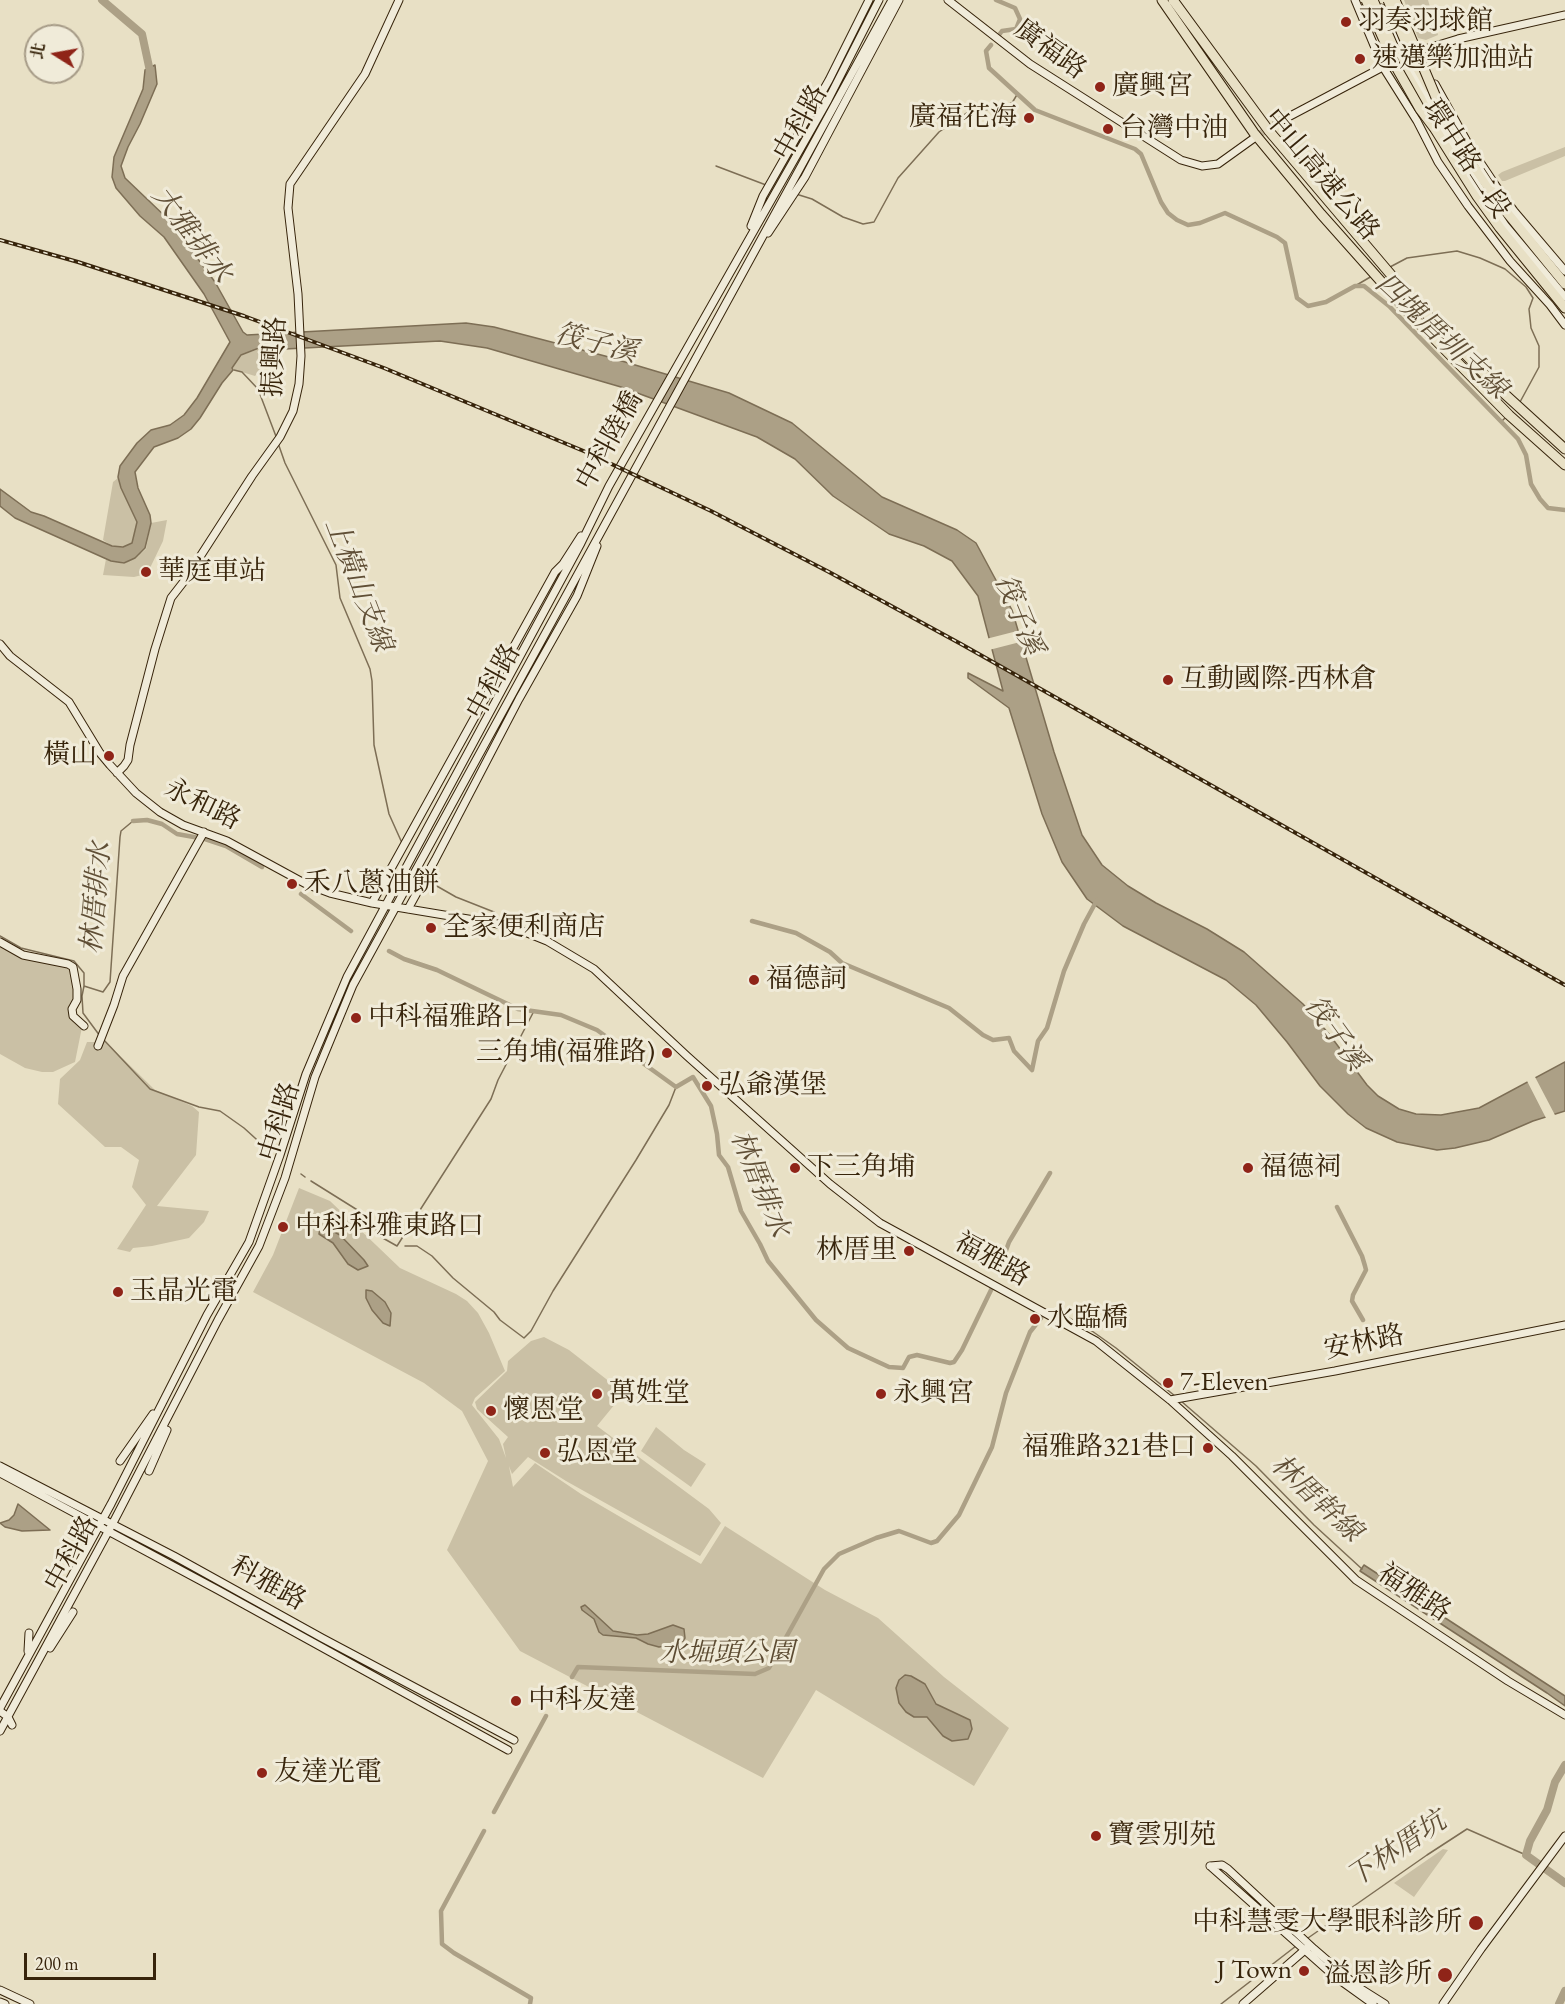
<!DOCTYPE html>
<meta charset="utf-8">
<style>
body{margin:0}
#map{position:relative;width:1565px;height:2004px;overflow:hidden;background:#e8e0c5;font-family:"EB Garamond","Noto Serif TC",serif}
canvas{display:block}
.north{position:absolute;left:24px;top:24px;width:60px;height:60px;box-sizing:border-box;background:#f0ebd9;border:2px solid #a69b87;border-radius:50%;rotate:281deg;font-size:16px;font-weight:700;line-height:24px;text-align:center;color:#37240b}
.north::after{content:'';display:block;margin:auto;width:21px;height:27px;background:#8f2418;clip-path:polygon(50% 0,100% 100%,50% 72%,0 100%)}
.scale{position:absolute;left:24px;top:1953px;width:132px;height:27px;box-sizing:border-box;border:3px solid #37240b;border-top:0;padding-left:8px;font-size:18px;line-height:21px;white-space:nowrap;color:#37240b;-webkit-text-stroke:4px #f0ebd9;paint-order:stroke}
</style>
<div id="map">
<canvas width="1565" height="2004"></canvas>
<div class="north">北</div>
<div class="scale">200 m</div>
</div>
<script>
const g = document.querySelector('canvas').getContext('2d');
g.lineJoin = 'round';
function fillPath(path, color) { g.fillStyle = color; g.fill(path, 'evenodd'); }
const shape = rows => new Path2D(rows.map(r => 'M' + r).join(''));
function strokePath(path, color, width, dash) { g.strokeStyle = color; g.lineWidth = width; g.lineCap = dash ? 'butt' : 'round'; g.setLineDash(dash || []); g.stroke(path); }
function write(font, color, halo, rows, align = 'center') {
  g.font = font + ' "EB Garamond","Noto Serif TC",serif'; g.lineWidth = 6; g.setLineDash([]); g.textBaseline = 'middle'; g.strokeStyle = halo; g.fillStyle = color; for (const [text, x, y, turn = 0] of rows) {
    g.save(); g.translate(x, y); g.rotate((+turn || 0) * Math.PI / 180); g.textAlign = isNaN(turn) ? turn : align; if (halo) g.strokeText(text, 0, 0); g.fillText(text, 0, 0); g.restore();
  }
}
fillPath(shape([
 [1404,0,1428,0,1438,35,1426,40,1418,38],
 [1565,147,1565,156,1505,181,1502,181,1498,175,1502,172],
 [259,349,268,350,264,365,255,376,232,369,242,355],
 [118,478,121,488,137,522,134,539,132,544,141,553,146,549,151,523,167,520,163,541,150,568,142,575,134,577,103,575,106,559,124,564,139,555,129,546,112,546,103,540,113,482],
 [0,946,70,968,75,991,74,998,69,1005,71,1016,82,1027,75,1062,53,1072,42,1072,25,1068,0,1054],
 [87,1042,106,1042,155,1090,192,1106,199,1112,196,1155,157,1206,209,1211,204,1222,189,1238,152,1246,133,1248,130,1252,117,1249,146,1205,132,1187,139,1160,121,1147,105,1147,58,1104,60,1079,80,1060],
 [299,1188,330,1201,400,1268,456,1294,467,1301,478,1313,489,1333,505,1371,475,1398,472,1405,499,1439,506,1458,503,1444,508,1437,477,1409,475,1402,507,1371,508,1361,531,1341,544,1337,569,1350,624,1393,597,1426,709,1509,721,1523,700,1556,566,1481,528,1457,512,1474,509,1466,513,1487,535,1463,581,1494,701,1564,725,1526,825,1590,878,1618,944,1677,1009,1728,974,1786,816,1690,763,1778,520,1651,447,1550,488,1461,462,1411,424,1383,253,1292,273,1255],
 [656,1427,684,1450,706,1464,691,1487,641,1451],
 [1443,1849,1448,1850,1414,1897,1394,1883]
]), '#cac0a5');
const water = shape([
 [155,65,157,84,140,124,128,147,121,166,125,178,169,220,215,282,243,332,247,335,466,323,494,327,605,356,729,393,792,423,882,497,957,530,976,543,1012,610,1054,752,1082,835,1102,865,1128,886,1156,903,1207,929,1244,952,1303,1004,1329,1034,1367,1085,1378,1096,1399,1109,1416,1114,1441,1115,1479,1108,1565,1062,1565,1111,1533,1121,1489,1140,1455,1148,1437,1150,1397,1142,1366,1128,1348,1114,1320,1086,1287,1042,1256,1005,1226,980,1123,926,1087,899,1062,862,1042,814,1009,708,968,678,968,673,1003,691,978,596,952,561,924,546,889,534,833,496,795,459,757,437,621,387,487,348,440,341,285,349,259,348,241,355,232,368,233,370,222,383,200,418,191,429,178,438,154,447,135,472,138,488,150,515,151,523,145,548,135,558,124,563,111,561,15,518,0,506,0,489,31,512,44,516,112,546,123,547,132,543,137,522,121,488,118,477,120,466,137,443,151,430,170,425,184,415,197,398,230,342,204,294,164,237,140,216,116,188,112,177,114,157,143,89,145,70,155,65],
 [325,1227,340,1235,364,1260,368,1266,358,1270,348,1264,333,1243,319,1234,320,1229,325,1227],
 [366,1290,372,1291,385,1302,391,1313,390,1326,383,1323,372,1310,366,1298,366,1290],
 [18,1504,50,1530,22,1531,5,1527,0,1523,9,1520,14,1515,18,1504],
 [1364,1565,1565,1696,1565,1706,1547,1693,1360,1571,1364,1565],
 [585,1605,613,1631,637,1635,648,1634,673,1625,684,1629,685,1638,683,1641,675,1644,659,1647,648,1644,636,1638,603,1635,599,1632,594,1619,582,1610,581,1607,585,1605],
 [905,1675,911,1676,925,1684,936,1704,970,1720,972,1729,968,1739,952,1741,943,1736,927,1717,914,1717,906,1712,899,1703,896,1688,899,1680,905,1675]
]);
fillPath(water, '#aca086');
strokePath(water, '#7d6e55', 1.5);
fillPath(shape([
 [1021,630,1024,641,989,650,986,639],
 [1534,1075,1556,1117,1547,1120,1526,1079]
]), '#e8e0c5');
strokePath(shape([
 [716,166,766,185],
 [796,194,812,199,843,217,863,224,874,222,898,178,939,132,968,112,992,109,1012,103,1018,93],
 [1390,267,1407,258,1457,251,1480,258,1505,269,1526,287,1533,298,1529,309,1531,328,1539,346,1539,367,1520,402],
 [1355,286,1372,276],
 [234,370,242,372,258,389,277,439],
 [1501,422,1506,417],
 [278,443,285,463,336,565,340,598,370,669,372,681,374,745,389,814,402,843],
 [428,881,456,897,494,912],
 [0,936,21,948,74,961,84,973,84,986,103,992,110,982,120,837,121,831,133,821],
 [84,986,82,996,83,1013,100,1036],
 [103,1039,150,1089,199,1107,220,1111,244,1128,266,1148],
 [301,1174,305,1177],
 [311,1181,367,1216,381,1237,397,1246],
 [397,1246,491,1099,498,1080,534,1011],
 [405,1246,417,1246,432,1256,453,1278,494,1312,500,1320,524,1338,531,1331,553,1291,636,1160,669,1105,676,1087],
 [1055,1310,1092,1331,1116,1348,1175,1396],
 [1181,1401,1256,1466,1314,1525,1362,1569],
 [1308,1938,1427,1855,1467,1829,1526,1855],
 [1221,2004,1296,1946]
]), '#7d6e55', 1.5);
strokePath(shape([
 [996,0,1015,8,1020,19,1016,29,1002,31,996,39],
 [991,45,986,51,989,68,1035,110,1135,149,1141,154,1161,202,1168,213,1177,220,1188,225,1200,223,1225,213,1277,237,1285,243,1297,298,1308,306,1326,302,1355,286,1364,286,1389,306,1518,439,1526,455,1531,484,1540,499,1548,508,1565,510],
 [133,821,147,820,162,824,177,834,205,839,226,846,262,867],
 [301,894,351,931],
 [752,921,796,933,830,952,842,963,949,1008,983,1035,993,1040,1009,1038,1014,1051,1032,1070,1038,1041,1047,1028,1064,971,1084,924,1097,900],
 [389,951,404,959,437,970,518,1009,561,1015,597,1030,676,1087,693,1077,711,1106,717,1134,719,1155,728,1167,741,1211,760,1244,768,1261,816,1320,848,1348,889,1367,903,1368,909,1357,917,1355,950,1363,954,1362,962,1350,992,1288],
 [1337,1207,1362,1256,1365,1266,1366,1270,1353,1295,1352,1301,1363,1320],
 [1004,1262,1004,1256,1009,1242,1050,1173],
 [572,1677,578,1667,755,1674,769,1668,824,1569,839,1554,876,1538,899,1531,931,1543,937,1541,959,1515,992,1447,1006,1393,1030,1332,1041,1318],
 [494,1812,546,1716],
 [484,1831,441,1911,442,1944,454,1953,531,1998,530,2004]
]), '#aca086', 4.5);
strokePath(shape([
 [102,0,142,34,151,76],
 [1565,1765,1555,1782,1547,1810,1530,1841,1526,1855,1565,1883],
 [1559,2004,1565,1991]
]), '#aca086', 8);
strokePath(shape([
 [1257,136,1277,123]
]), '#c5baa0', 7, [7, 3.5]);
const secondary = shape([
 [948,0,1030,64,1181,160,1202,166,1218,164,1257,136],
 [1355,0,1383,67,1417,121,1438,162,1468,206,1510,261,1550,305,1565,325],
 [1381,8,1414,79],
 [1412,53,1458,39,1565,15],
 [1415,74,1433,107],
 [1435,84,1470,147,1496,186,1514,211,1565,271],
 [1428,105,1473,178,1505,225,1565,297],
 [1277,123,1396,60],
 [751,226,763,196,829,80,869,0],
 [768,233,805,177,899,0],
 [0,644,10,656,69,702,100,753,110,765,136,793,160,812,183,825,227,841,306,884,330,893,372,903,510,926,547,941,594,969,687,1056,830,1184,880,1223,1096,1341,1170,1400,1232,1456,1356,1580,1508,1681,1565,1715],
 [117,773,124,766,128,760,130,745,155,649,171,598,185,580,252,476,280,437,293,411,299,384,301,356,298,294,288,208,290,184,365,74,399,0],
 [372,903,555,572,563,564,581,536],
 [408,909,435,860,519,699,577,596,597,546],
 [0,942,23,955,68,964,73,967,77,989,77,1000,72,1009,73,1016,84,1026],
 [98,1046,114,1005,123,976,204,832],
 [1170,1400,1335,1371,1565,1325],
 [120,1461,153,1414],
 [0,1466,174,1556,322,1638,514,1740],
 [149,1471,167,1430],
 [0,1473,218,1590,508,1750],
 [50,1648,73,1612],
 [28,1651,29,1633],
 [0,1708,111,1504,207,1315,249,1242,280,1155,306,1074,347,977,581,543,609,486,828,100,879,0],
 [0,1711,8,1717,12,1725],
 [0,1731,115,1519,218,1320,259,1246,285,1178,315,1077,353,985,892,0],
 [1210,1866,1222,1865,1228,1869,1314,1949,1358,1987,1385,2004],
 [1210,1866,1334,1976,1373,2004],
 [0,1990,30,2004],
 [0,2002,5,2004],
 [1243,2004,1307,1948],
 [1443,2004,1481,1949,1565,1836]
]);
const highway = shape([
 [1162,0,1254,133,1321,214,1410,314,1509,415,1565,465],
 [1173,0,1269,131,1409,296,1497,387,1565,449],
 [1399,61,1420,97,1435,129,1477,196,1500,228,1565,308],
 [1414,62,1429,88],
 [1440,108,1469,160,1508,214,1565,284]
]);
strokePath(secondary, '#37240b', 9);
strokePath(highway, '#37240b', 11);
strokePath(secondary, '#f0ebd9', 7);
strokePath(highway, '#e8e0c5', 9);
const rail = shape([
 [0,240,78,262,244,316,384,368,586,452,711,511,829,572,961,644,1565,985]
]);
strokePath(rail, '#37240b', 4);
strokePath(rail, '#f0ebd9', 1.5, [4.5]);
const highwayBridge = shape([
 [1366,0,1395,65,1420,109,1435,129],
 [1373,0,1396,53],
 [1388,0,1414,62],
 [1395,0,1443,114]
]);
strokePath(highwayBridge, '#37240b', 11, []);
strokePath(highwayBridge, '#e8e0c5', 9);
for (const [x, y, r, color] of [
 [1346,22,6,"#8f2418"],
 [1360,59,6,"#8f2418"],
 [1100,87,6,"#8f2418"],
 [1029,118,6,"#8f2418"],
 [1108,129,6,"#8f2418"],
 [146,572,6,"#8f2418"],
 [1168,680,6,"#8f2418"],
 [109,756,6,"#8f2418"],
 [292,884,6,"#8f2418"],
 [431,928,6,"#8f2418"],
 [754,980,6,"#8f2418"],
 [356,1018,6,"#8f2418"],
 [667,1053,6,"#8f2418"],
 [707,1086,6,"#8f2418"],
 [795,1168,6,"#8f2418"],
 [1248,1168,6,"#8f2418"],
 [283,1227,6,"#8f2418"],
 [909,1251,6,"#8f2418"],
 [118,1292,6,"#8f2418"],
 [1035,1319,6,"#8f2418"],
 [1168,1383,6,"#8f2418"],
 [597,1394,6,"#8f2418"],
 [881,1394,6,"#8f2418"],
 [491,1411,6,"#8f2418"],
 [1208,1448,6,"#8f2418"],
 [545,1453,6,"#8f2418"],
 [516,1701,6,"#8f2418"],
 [262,1773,6,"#8f2418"],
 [1096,1836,6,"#8f2418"],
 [1476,1923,8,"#8f2418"],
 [1304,1971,6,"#8f2418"],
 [1445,1975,8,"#8f2418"]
]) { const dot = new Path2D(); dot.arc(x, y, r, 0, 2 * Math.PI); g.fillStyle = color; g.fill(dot); strokePath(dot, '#f0ebd9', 2); }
write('27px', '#37240b', '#f0ebd9', [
 ["羽奏羽球館",1358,22],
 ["速邁樂加油站",1372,59],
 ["廣興宮",1112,87],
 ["廣福花海",1017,118,"right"],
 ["台灣中油",1120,129],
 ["華庭車站",158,572],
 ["互動國際-西林倉",1180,680],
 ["橫山",97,756,"right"],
 ["禾八蔥油餅",304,884],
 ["全家便利商店",443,928],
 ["福德詞",766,980],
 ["中科福雅路口",368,1018],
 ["三角埔(福雅路)",655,1053,"right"],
 ["弘爺漢堡",719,1086],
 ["下三角埔",807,1168],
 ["福德祠",1260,1168],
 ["中科科雅東路口",295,1227],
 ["林厝里",897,1251,"right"],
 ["玉晶光電",130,1292],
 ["水臨橋",1047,1319],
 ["7-Eleven",1180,1383],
 ["萬姓堂",609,1394],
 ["永興宮",893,1394],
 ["懷恩堂",503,1411],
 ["福雅路321巷口",1196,1448,"right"],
 ["弘恩堂",557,1453],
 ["中科友達",528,1701],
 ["友達光電",274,1773],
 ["寶雲別苑",1108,1836],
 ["中科慧雯大學眼科診所",1462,1923,"right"],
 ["J Town",1292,1971,"right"],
 ["溢恩診所",1432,1975,"right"]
], 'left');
write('27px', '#37240b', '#f0ebd9', [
 ["廣福路",1050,50,36],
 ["中科路",801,123,-61],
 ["環中路二段",1466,159,57],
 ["中山高速公路",1321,175,50],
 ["振興路",275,357,-87],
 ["中科陸橋",610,441,-61],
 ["中科路",494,682,-61],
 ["永和路",202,805,26],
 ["中科路",280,1122,-73],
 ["福雅路",992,1260,29],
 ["安林路",1364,1343,-11],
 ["中科路",72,1554,-61],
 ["科雅路",268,1584,29],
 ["福雅路",1414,1593,34]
]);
write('italic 27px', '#5c4b32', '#f0ebd9', [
 ["水堀頭公園",727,1654]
]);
write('italic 28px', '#604f36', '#f0ebd9', [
 ["大雅排水",191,235,53],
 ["四塊厝圳支線",1441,337,43],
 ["筏子溪",596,344,14],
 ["上橫山支線",358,585,69],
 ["筏子溪",1018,615,68],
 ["林厝排水",97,898,-85],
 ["筏子溪",1335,1034,54],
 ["林厝排水",759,1184,68],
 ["林厝幹線",1316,1499,43],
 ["下林厝坑",1397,1850,-34]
]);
</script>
